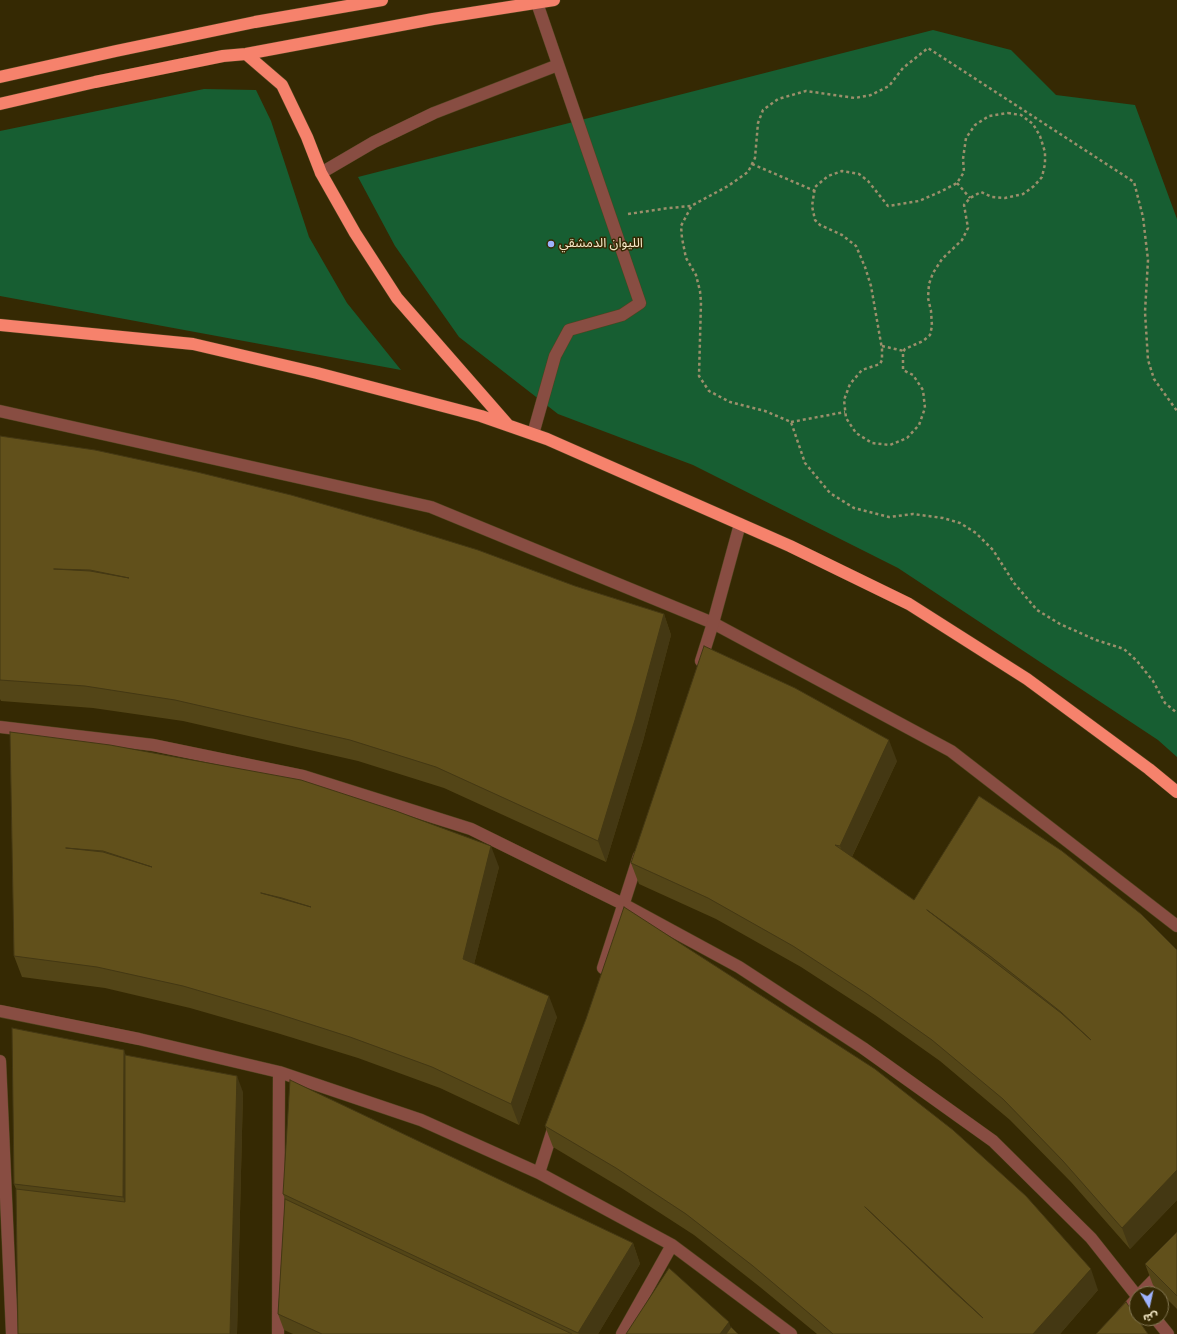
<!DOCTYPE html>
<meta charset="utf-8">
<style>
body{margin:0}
#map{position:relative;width:1177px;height:1334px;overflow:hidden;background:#352903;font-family:Roboto,"Noto Sans Arabic",sans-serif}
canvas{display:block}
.north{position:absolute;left:1129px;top:1286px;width:40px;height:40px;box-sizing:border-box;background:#352903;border:1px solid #827651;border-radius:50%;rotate:171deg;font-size:11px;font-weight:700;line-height:16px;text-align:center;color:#f5e9c7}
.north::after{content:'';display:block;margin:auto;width:14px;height:18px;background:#9fb3fd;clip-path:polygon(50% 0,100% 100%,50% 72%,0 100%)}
</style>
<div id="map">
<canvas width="1177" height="1334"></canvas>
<div class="north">ش</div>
</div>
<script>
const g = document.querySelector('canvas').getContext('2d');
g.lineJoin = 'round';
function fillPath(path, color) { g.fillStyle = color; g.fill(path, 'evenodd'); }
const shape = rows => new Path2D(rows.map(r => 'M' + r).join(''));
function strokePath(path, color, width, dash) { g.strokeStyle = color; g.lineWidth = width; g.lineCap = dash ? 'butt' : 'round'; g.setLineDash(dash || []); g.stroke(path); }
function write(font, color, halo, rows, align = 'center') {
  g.font = font + ' Roboto,"Noto Sans Arabic",sans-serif'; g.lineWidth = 3; g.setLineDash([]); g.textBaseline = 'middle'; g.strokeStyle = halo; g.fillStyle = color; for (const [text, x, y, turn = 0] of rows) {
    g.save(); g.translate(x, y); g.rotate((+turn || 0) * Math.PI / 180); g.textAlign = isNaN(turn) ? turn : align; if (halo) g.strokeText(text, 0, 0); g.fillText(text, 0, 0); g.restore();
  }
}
fillPath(shape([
 [933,30,1011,50,1056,95,1135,105,1177,219,1177,757,1158,740,898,568,693,465,558,414,459,337,395,246,358,177],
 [204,89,256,90,271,121,309,237,347,303,401,370,0,296,0,131]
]), '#175e32');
const lane = shape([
 [321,173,374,142,434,113,558,65],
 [0,411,431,507,713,623,951,751,1177,926],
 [533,434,555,356,569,330,622,315,640,303,537,3]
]);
const street = shape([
 [701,661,713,623,740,524],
 [0,727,153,745,303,776,471,829,623,904,739,967,863,1048,993,1141,1091,1238,1137,1296],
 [603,968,639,856],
 [0,1011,139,1039,279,1072,421,1120,539,1173,672,1245,791,1334],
 [0,1061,12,1334],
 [539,1173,555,1123],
 [1140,1294,1177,1256],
 [1155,1318,1168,1334],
 [278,1334,279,1072],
 [622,1334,672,1245],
 [1106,1334,1137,1298]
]);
const highway = shape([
 [246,54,282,85,307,137,321,173,355,233,397,298,508,425],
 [0,77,116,51,255,22,382,0],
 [0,104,95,82,223,56,246,54,433,19,554,0],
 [0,325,193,344,317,373,481,416,547,439,790,546,909,604,1027,679,1149,769,1177,792]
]);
strokePath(lane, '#50441e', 13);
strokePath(street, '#50441e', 13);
strokePath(highway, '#50441e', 13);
strokePath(shape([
 [1008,113,1021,115,1033,124,1040,136,1045,152,1045,164,1042,177,1034,186,1023,194,1005,198,992,197,981,192,970,198,964,205,968,228,962,240,942,259,933,273,929,284,928,298,931,311,932,326,930,335,923,341,905,349,903,352,903,370,913,375,923,390,925,408,919,425,907,438,890,445,872,443,856,433,846,418,844,400,850,384,862,370,880,364,882,360,882,349,871,286,865,267,856,246,842,235,820,225,815,220,812,206,815,187,828,176,842,171,859,174,868,181,888,206,919,201,942,191,957,183,964,172,963,159,966,138,975,125,989,116,1008,113],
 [752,164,815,191],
 [957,183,970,198],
 [691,207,681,226,682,238,686,258,696,275,700,291,701,302,699,376,709,391,730,402,765,411,791,422,805,463,830,493,854,508,889,517,913,514,943,518,960,523,976,533,993,550,1014,583,1037,610,1060,624,1096,640,1124,649,1137,661,1153,681,1165,703,1177,713],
 [628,214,669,208,691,206,728,186,748,172,755,158,758,123,763,110,778,99,806,91,855,98,871,95,889,86,903,68,928,48,1134,182,1143,217,1148,260,1145,312,1148,360,1154,379,1177,411],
 [882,346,904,351],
 [791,422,845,412]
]), '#9b8f6b', 2.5, [3, 3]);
strokePath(lane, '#884d42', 12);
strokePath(street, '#884d42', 12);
strokePath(highway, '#f6826c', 12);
fillPath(shape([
 [0,436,575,586,664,614,671,635,643,741,606,862,444,788,358,761,183,721,93,708,1,701,0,699],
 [10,732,499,867,474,964,557,1017,519,1125,440,1088,358,1058,277,1033,190,1008,105,988,22,977,14,956],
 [897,761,852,857,914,900,1177,950,1177,1200,1130,1249,1071,1182,1010,1120,940,1061,875,1015,801,967,716,919,639,884,631,863],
 [125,1055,243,1092,237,1334,16,1189,14,1184],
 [545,1126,1098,1290,1060,1334,817,1334,760,1287,694,1235,623,1189,553,1147],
 [283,1194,633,1243,640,1264,598,1334,293,1334,284,1330,278,1314,285,1199],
 [1177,1232,1177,1309,1153,1285,1145,1264]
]), '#534517');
fillPath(shape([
 [664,614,671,635,643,741,606,862,598,841],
 [889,740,897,761,847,867,840,846],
 [491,846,499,867,470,980,463,959],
 [549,996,557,1017,519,1125,511,1104],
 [124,1050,131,1071,131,1218,123,1197],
 [237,1076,243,1092,237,1334,230,1334],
 [1177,1170,1177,1200,1130,1249,1122,1228],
 [633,1243,640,1264,598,1334,579,1334,578,1333],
 [1091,1269,1098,1290,1060,1334,1033,1334],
 [729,1322,733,1334,720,1334]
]), '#443813');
const building = shape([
 [0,436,95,450,197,472,291,495,387,522,478,550,575,586,664,614,635,720,598,841,436,767,350,740,175,700,85,686,0,680,0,436],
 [54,569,90,570,129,578,90,571,54,569],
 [704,646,795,688,889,740,840,846,835,845,914,900,979,796,1062,851,1141,914,1177,950,1177,1170,1122,1228,1063,1161,1003,1099,932,1040,867,994,793,946,708,898,631,863,704,646],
 [927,910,990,956,1061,1012,1091,1040,1061,1013,927,910],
 [10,732,110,745,301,780,396,811,491,846,463,959,549,996,511,1104,432,1067,350,1037,269,1011,183,986,97,967,14,956,10,732],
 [66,848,103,851,152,867,103,852,66,848],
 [261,893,282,898,311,907,261,893],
 [624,907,875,1069,953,1130,1026,1196,1091,1269,1033,1334,833,1334,817,1320,753,1266,686,1214,616,1168,545,1126,586,1019,624,907],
 [865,1207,983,1318,951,1289,865,1207],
 [12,1028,124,1050,123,1197,14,1184,12,1028],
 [125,1055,237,1076,230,1334,18,1334,16,1189,125,1202,125,1055],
 [290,1080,633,1243,578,1333,283,1194,290,1080],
 [285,1199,572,1334,322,1334,278,1314,285,1199],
 [1177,1232,1177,1296,1145,1264,1177,1232],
 [669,1268,729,1322,720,1334,626,1334,669,1268],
 [1126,1302,1148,1334,1096,1334,1126,1302],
 [731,1327,738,1334,726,1334,731,1327]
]);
fillPath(building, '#61501b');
strokePath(building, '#443813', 1);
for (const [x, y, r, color] of [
 [551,244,4,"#9fb3fd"]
]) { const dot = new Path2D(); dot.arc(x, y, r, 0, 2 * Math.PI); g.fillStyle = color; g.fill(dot); strokePath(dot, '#352903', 1.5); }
write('13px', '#f5e9c7', '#352903', [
 ["الليوان الدمشقي",559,244]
], 'left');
</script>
